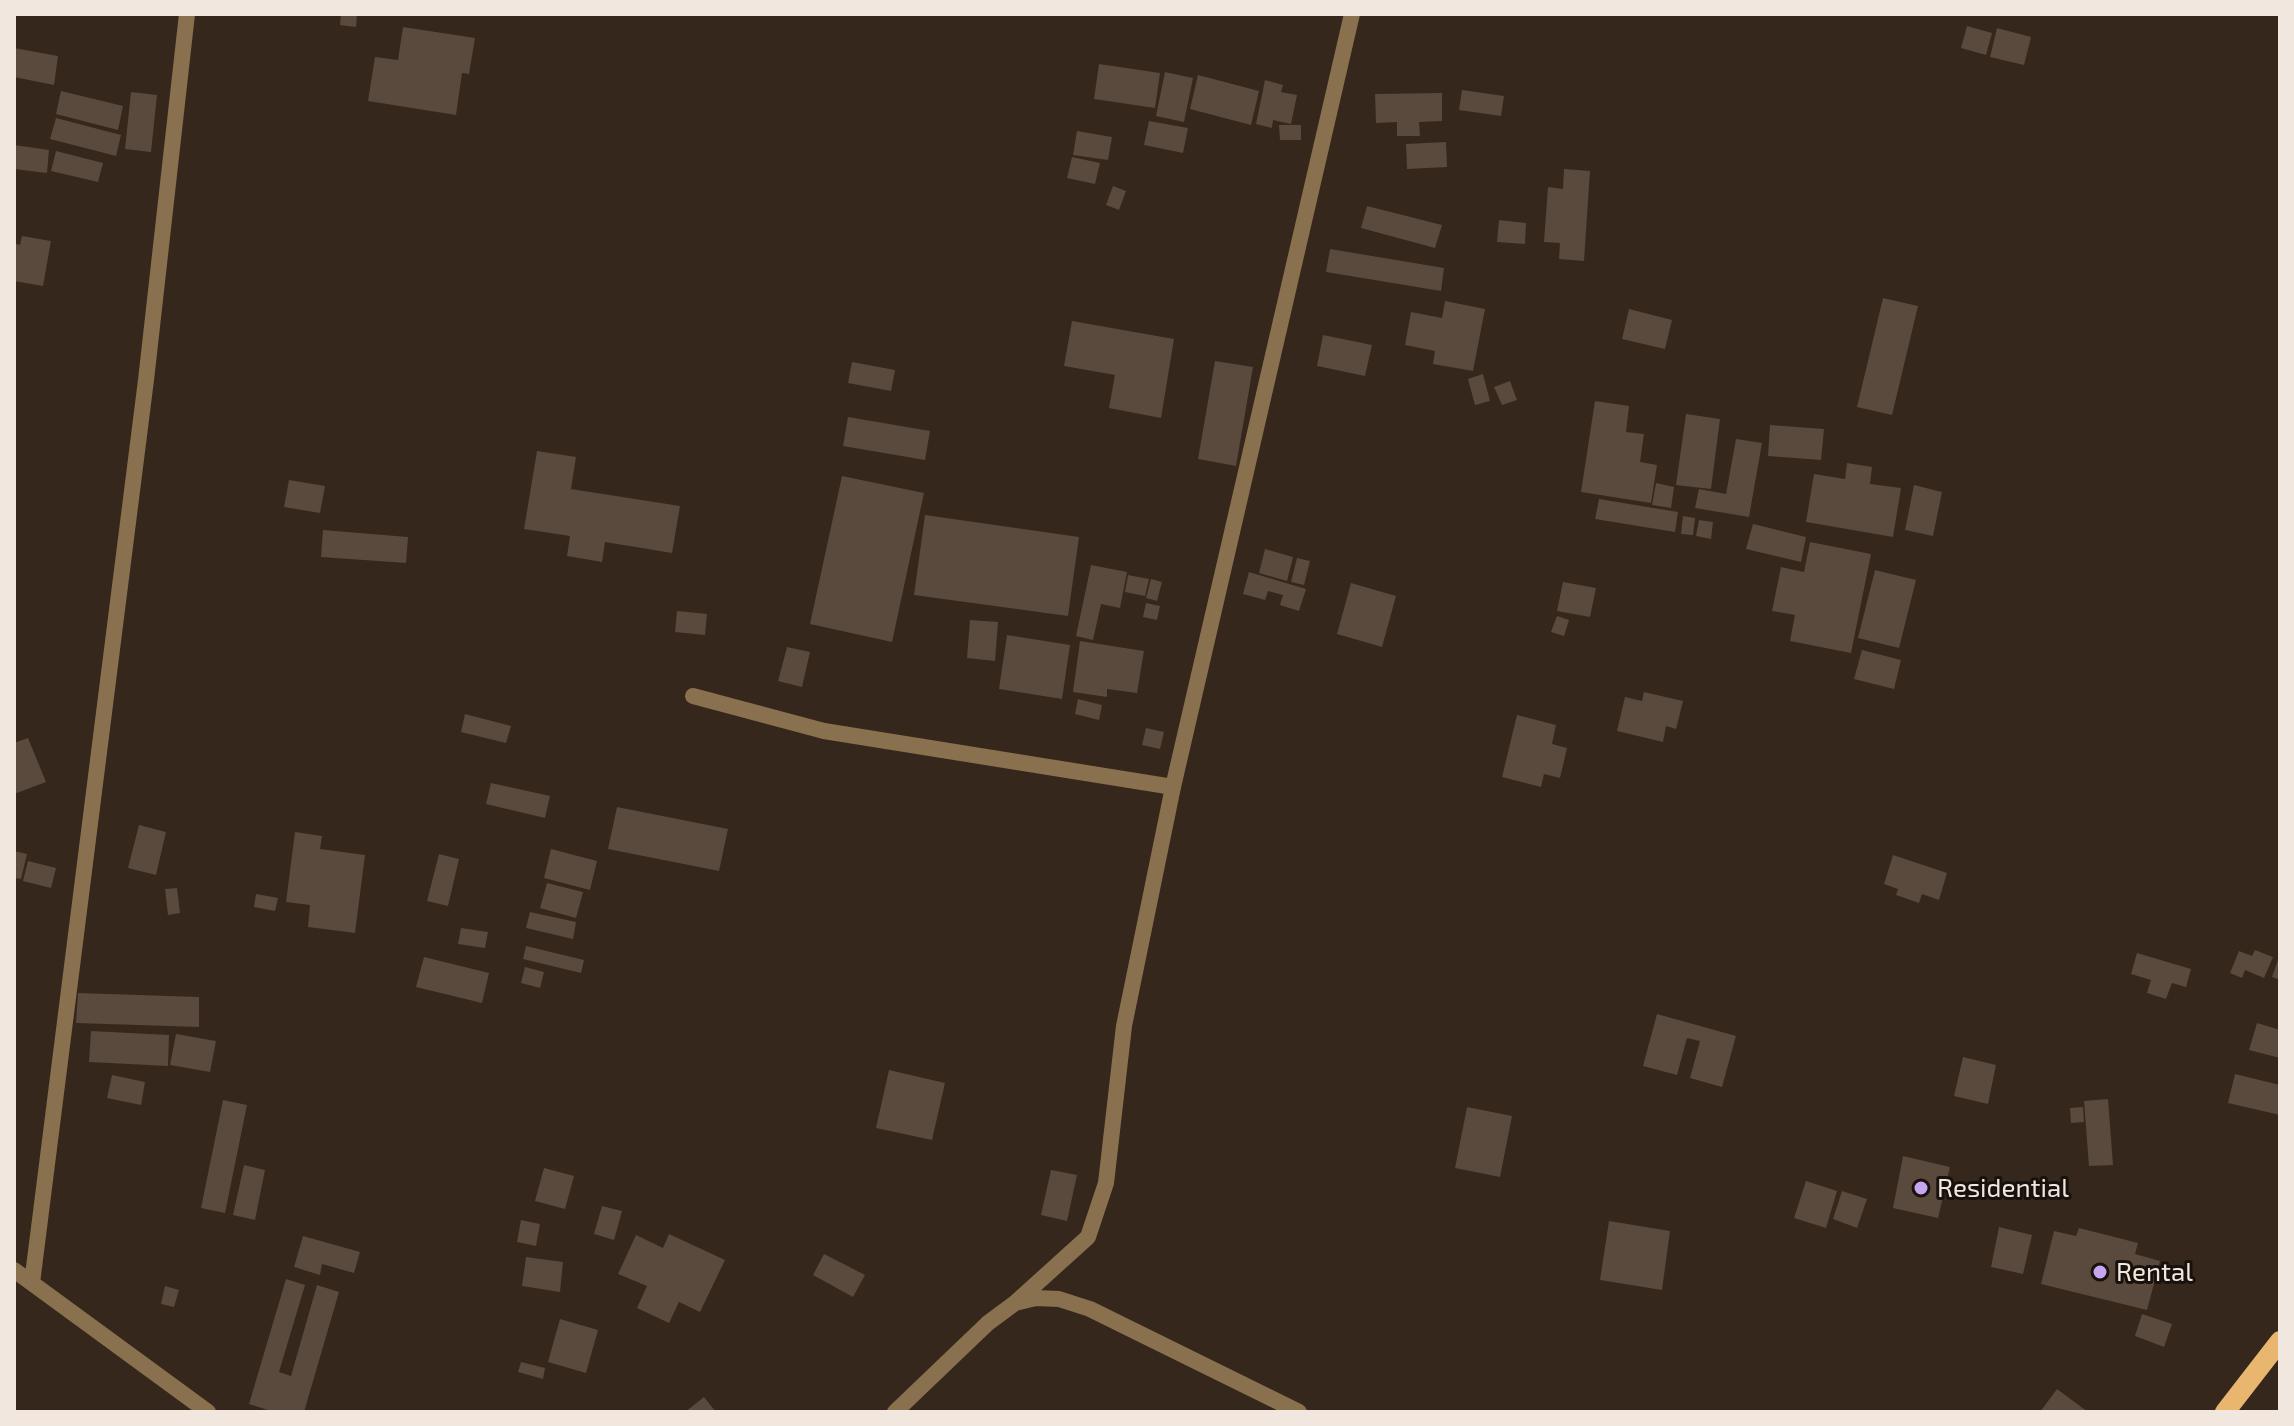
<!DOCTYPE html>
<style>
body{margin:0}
#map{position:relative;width:2294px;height:1426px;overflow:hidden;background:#35271b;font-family:"Exo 2",sans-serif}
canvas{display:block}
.frame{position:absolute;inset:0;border:16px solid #f1e7df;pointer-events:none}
</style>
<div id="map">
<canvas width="2294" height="1426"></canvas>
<div class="frame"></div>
</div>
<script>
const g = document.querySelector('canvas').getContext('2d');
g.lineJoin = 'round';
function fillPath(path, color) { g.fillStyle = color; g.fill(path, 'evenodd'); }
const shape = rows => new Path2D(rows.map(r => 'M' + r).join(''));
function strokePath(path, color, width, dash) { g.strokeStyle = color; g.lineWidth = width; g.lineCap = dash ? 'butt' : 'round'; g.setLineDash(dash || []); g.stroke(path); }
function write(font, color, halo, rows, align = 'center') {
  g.font = font + ' "Exo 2",sans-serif'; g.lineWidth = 6; g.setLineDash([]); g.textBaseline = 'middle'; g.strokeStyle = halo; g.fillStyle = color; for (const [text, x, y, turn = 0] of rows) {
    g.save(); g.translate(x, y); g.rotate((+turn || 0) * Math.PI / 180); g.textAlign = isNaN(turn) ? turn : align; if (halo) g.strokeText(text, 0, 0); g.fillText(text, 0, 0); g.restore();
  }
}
fillPath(shape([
 [341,14,357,14,356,27,340,25],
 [1967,26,1992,33,1986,55,1961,48],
 [403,27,475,38,469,74,462,73,456,115,368,101,375,57,398,60],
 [1997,28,2031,37,2024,65,1990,57],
 [14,48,58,56,54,85,14,77],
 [1099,64,1160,73,1155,108,1094,99],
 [1165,72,1193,78,1184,122,1156,116],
 [1198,75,1259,91,1251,125,1190,109],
 [1265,80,1283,85,1281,92,1297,95,1291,124,1273,120,1272,128,1256,124],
 [1462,90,1504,96,1501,116,1459,110],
 [61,91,123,106,118,130,56,114],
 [131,92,157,95,151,152,125,149],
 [1442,93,1442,121,1419,122,1420,136,1397,136,1397,122,1376,123,1375,94],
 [56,118,121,135,116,156,50,139],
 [1149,121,1188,128,1183,153,1144,145],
 [1279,125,1301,125,1301,140,1280,140],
 [1077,131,1112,137,1108,160,1073,155],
 [1446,142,1447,167,1407,169,1406,144],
 [14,145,49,150,47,173,14,169],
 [56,151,103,163,98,182,51,171],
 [1072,157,1100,163,1095,184,1067,178],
 [1564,169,1590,171,1584,261,1559,259,1560,243,1544,242,1548,187,1563,189],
 [1113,186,1126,191,1119,210,1106,205],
 [1367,206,1442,225,1435,248,1361,228],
 [1499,220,1526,223,1525,244,1497,242],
 [22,236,51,241,43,286,14,281,14,243,20,245],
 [1330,249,1444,268,1441,291,1326,272],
 [1883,298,1918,306,1892,415,1857,407],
 [1445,301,1485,309,1473,371,1433,364,1435,351,1405,345,1411,312,1442,318],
 [1629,309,1672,320,1665,349,1622,339],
 [1072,321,1174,339,1161,418,1109,408,1115,375,1064,366],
 [1323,335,1372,345,1365,376,1317,366],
 [1215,361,1253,367,1236,466,1198,459],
 [852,362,895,370,891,391,848,383],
 [1483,374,1490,401,1475,405,1468,379],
 [1510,381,1517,400,1502,405,1494,387],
 [1595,401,1629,406,1626,432,1644,434,1640,462,1657,465,1651,503,1581,492],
 [1686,414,1720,419,1711,489,1676,485],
 [848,417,930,431,925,460,843,446],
 [1770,425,1824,429,1821,460,1768,456],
 [1736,439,1762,443,1749,517,1695,508,1699,489,1726,494],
 [537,451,576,457,571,489,680,506,672,553,605,542,602,562,567,556,570,536,524,529],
 [1847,463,1872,467,1870,484,1901,488,1893,537,1806,522,1814,474,1845,479],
 [842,476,924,493,892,642,810,624],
 [289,480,325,486,320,513,284,507],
 [1656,483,1674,487,1671,508,1652,505],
 [1914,485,1942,492,1933,536,1905,530],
 [1599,499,1678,512,1675,532,1595,519],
 [925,515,1079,537,1068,616,914,595],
 [1683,516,1695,518,1693,535,1681,534],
 [1699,520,1713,522,1711,539,1696,536],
 [1753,524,1806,537,1801,562,1746,549],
 [323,530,408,537,406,563,321,557],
 [1810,542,1871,554,1851,653,1790,641,1795,615,1772,611,1781,567,1804,572],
 [1265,549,1293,557,1287,581,1259,573],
 [1297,558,1310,561,1304,585,1291,582],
 [1091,565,1127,572,1120,608,1101,604,1093,640,1076,636],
 [1875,570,1916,580,1899,648,1858,638],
 [1249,572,1306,589,1299,611,1280,605,1283,595,1268,591,1265,600,1243,594],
 [1128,575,1149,579,1145,596,1125,592],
 [1151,579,1162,582,1157,601,1146,598],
 [1563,582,1596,588,1590,617,1557,611],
 [1351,583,1396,596,1382,647,1337,634],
 [1146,603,1160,606,1157,620,1143,617],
 [677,611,707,614,705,635,675,632],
 [1557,616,1569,620,1564,636,1551,632],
 [970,620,998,622,995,661,967,658],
 [1007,635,1070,645,1062,699,999,689],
 [1080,641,1144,651,1137,693,1107,689,1107,697,1073,692],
 [787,647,810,652,802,687,778,681],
 [1862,650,1901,660,1894,689,1854,679],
 [1644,692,1683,701,1676,729,1666,726,1663,742,1617,731,1625,697,1642,701],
 [1078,699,1102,705,1099,720,1075,714],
 [465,714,511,726,506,743,461,732],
 [1517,715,1556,725,1552,744,1567,748,1560,778,1544,774,1541,787,1502,777],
 [1146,728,1164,732,1160,749,1142,745],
 [28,738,46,782,14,794,14,743],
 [491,783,550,796,545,818,486,804],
 [617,807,728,829,719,871,608,849],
 [139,825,166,832,156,875,128,868],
 [295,832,322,836,320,849,365,855,355,933,308,927,310,905,286,902],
 [551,849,597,861,590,890,544,878],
 [14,851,27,854,21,879,14,878],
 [439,854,459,859,448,906,427,901],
 [1893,855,1947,873,1939,900,1922,894,1919,903,1896,895,1898,889,1884,884],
 [28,861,56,868,51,888,23,881],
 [547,883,583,892,576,918,540,908],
 [177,888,180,913,168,915,165,889],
 [256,894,278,898,275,911,254,907],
 [530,912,576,922,573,939,526,928],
 [461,928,488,932,485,948,458,944],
 [526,946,584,960,581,973,523,959],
 [2255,950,2273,957,2264,978,2245,970,2242,978,2230,973,2239,951,2252,956],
 [2137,953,2191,969,2186,987,2172,983,2166,999,2147,993,2151,980,2131,974],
 [2280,954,2280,980,2272,977],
 [424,957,489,973,482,1003,416,987],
 [525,967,544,972,540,988,521,983],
 [78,993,199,997,199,1027,76,1023],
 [1657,1014,1736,1036,1722,1087,1690,1078,1700,1041,1687,1038,1677,1075,1643,1066],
 [2257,1023,2280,1030,2280,1058,2249,1050],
 [91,1031,169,1035,168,1066,89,1062],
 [176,1034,216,1041,210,1072,170,1065],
 [1963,1057,1996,1065,1988,1104,1954,1096],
 [889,1070,945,1083,932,1140,876,1128],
 [2235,1074,2280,1085,2280,1115,2228,1103],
 [112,1075,145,1082,141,1105,107,1098],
 [2108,1099,2113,1165,2089,1166,2084,1101],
 [223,1100,247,1105,225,1213,201,1208],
 [1467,1107,1512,1116,1500,1177,1455,1168],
 [2083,1107,2084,1122,2071,1123,2070,1108],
 [1903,1156,1950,1167,1938,1218,1893,1208],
 [244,1165,265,1170,255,1220,233,1215],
 [544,1168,574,1176,565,1209,535,1201],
 [1051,1170,1077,1175,1067,1221,1041,1215],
 [1806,1181,1837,1191,1826,1228,1794,1218],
 [1842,1191,1867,1199,1857,1228,1833,1219],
 [602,1206,622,1211,614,1240,594,1234],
 [521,1220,540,1224,536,1246,517,1242],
 [1609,1221,1670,1231,1662,1290,1600,1280],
 [1999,1227,2032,1235,2023,1274,1991,1267],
 [2079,1228,2138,1243,2135,1254,2160,1261,2147,1310,2041,1284,2054,1231,2076,1236],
 [669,1234,725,1260,700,1312,679,1302,669,1323,637,1308,647,1286,618,1274,636,1235,663,1248],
 [303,1236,360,1252,354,1273,322,1264,320,1275,294,1267],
 [824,1254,865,1275,853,1297,813,1275],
 [526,1257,563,1262,560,1292,522,1286],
 [286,1279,305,1285,279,1372,291,1376,317,1285,339,1292,304,1412,274,1412,249,1404],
 [165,1286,179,1290,174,1307,161,1304],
 [2142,1314,2172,1324,2164,1347,2135,1336],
 [560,1319,598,1330,586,1373,548,1362],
 [521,1362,545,1368,543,1379,518,1372],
 [2057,1389,2088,1412,2040,1412],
 [704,1397,716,1412,685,1412]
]), '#5a493d');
strokePath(shape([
 [693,696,824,731,1173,787]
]), '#89704f', 16);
strokePath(shape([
 [14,1270,208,1412],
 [32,1283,146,380,187,14],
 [1015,1303,1088,1237,1106,1183,1124,1026,1173,787,1352,14],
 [895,1412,988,1323,1015,1303,1036,1298,1059,1299,1090,1309,1299,1412]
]), '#89704f', 16);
strokePath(shape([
 [2225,1412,2280,1341]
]), '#e9b66f', 20);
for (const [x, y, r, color] of [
 [1921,1188,8,"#c7a6f0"],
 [2100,1272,8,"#c7a6f0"]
]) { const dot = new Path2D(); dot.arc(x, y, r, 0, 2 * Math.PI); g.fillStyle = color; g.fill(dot); strokePath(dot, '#18110c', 3); }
write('26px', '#f1e7df', '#18110c', [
 ["Residential",1937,1188],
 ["Rental",2116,1272]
], 'left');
</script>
